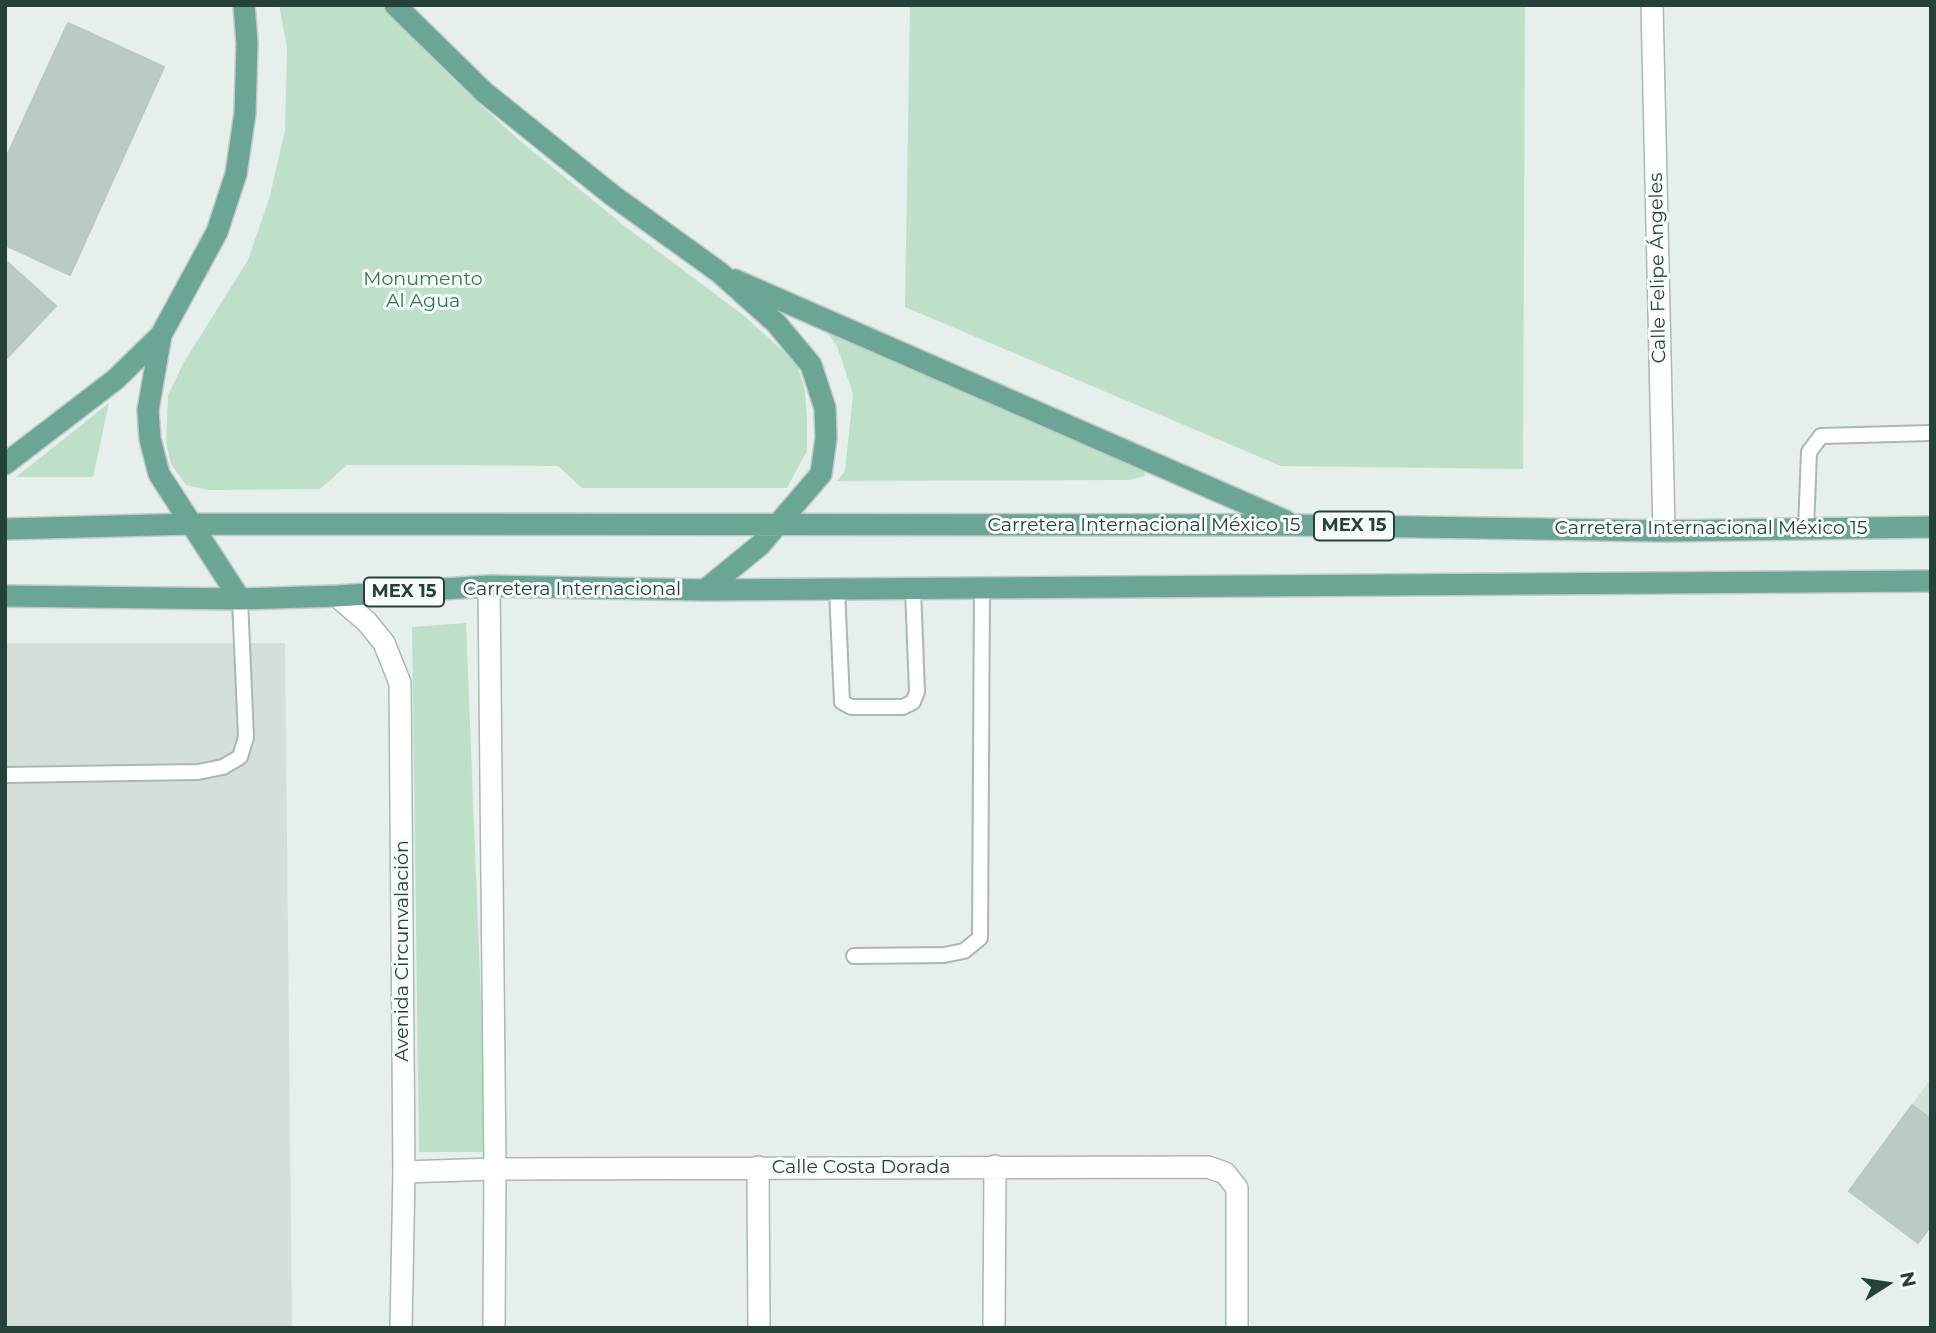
<!DOCTYPE html>
<meta charset="utf-8">
<style>
body{margin:0}
#map{position:relative;width:1936px;height:1333px;overflow:hidden;background:#e6efeb;font-family:Montserrat,sans-serif}
canvas{display:block}
.frame{position:absolute;inset:0;border:7px solid #24423a;pointer-events:none}
.north{position:absolute;left:1852px;top:1249px;width:70px;height:70px;-webkit-text-stroke:5px #f7fbf9;paint-order:stroke;rotate:78deg;font-size:19px;font-weight:700;line-height:28px;text-align:center;color:#24423a}
.north::after{content:'';display:block;margin:auto;width:24px;height:32px;background:#24423a;clip-path:polygon(50% 0,100% 100%,50% 72%,0 100%)}
</style>
<div id="map">
<canvas width="1936" height="1333"></canvas>
<div class="frame"></div>
<div class="north">N</div>
</div>
<script>
const g = document.querySelector('canvas').getContext('2d');
g.lineJoin = 'round';
function fillPath(path, color) { g.fillStyle = color; g.fill(path, 'evenodd'); }
const shape = rows => new Path2D(rows.map(r => 'M' + r).join(''));
function strokePath(path, color, width, dash) { g.strokeStyle = color; g.lineWidth = width; g.lineCap = dash ? 'butt' : 'round'; g.setLineDash(dash || []); g.stroke(path); }
function write(font, color, halo, rows, align = 'center') {
  g.font = font + ' Montserrat,sans-serif'; g.lineWidth = 6; g.setLineDash([]); g.textBaseline = 'middle'; g.strokeStyle = halo; g.fillStyle = color; for (const [text, x, y, turn = 0] of rows) {
    g.save(); g.translate(x, y); g.rotate((+turn || 0) * Math.PI / 180); g.textAlign = isNaN(turn) ? turn : align; if (halo) g.strokeText(text, 0, 0); g.fillText(text, 0, 0); g.restore();
  }
}
fillPath(shape([
 [5,643,285,643,292,1328,5,1328],
 [1931,1078,1931,1119,1912,1105]
]), '#d4dfda');
fillPath(shape([
 [279,5,380,5,456,82,519,140,622,224,743,315,790,357,798,368,805,390,807,420,807,451,787,488,582,488,558,466,442,465,347,465,320,489,208,490,186,485,171,464,166,442,168,395,184,362,248,260,270,196,285,130,287,47],
 [910,5,1525,5,1523,469,1281,466,905,307],
 [822,326,1144,467,1145,476,1128,480,837,481,845,471,853,394,837,346],
 [109,403,93,477,16,477],
 [466,623,487,1152,419,1152,412,627]
]), '#bfe0c8');
const building = shape([
 [68,23,164,67,70,275,5,245,5,160,68,23],
 [5,260,56,306,5,360,5,260],
 [1912,1105,1931,1119,1931,1226,1918,1243,1849,1191,1912,1105]
]);
fillPath(building, '#bbcac4');
strokePath(building, '#b8c9c2', 2);
const lane = shape([
 [1806,529,1809,452,1821,436,1931,433],
 [837,589,842,702,851,707,903,707,913,702,917,692,913,589],
 [5,775,198,772,223,767,240,757,246,737,240,599],
 [854,956,944,955,964,951,980,938,982,588]
]);
const street = shape([
 [1652,5,1664,531],
 [758,1167,759,1328],
 [404,1172,495,1169,1208,1167,1225,1173,1237,1188,1237,1328],
 [994,1328,995,1166]
]);
const secondary = shape([
 [489,586,495,1169,494,1328],
 [337,596,367,622,384,643,400,683,404,1172,401,1328]
]);
const primary = shape([
 [395,5,484,92,612,195,719,272,776,323,811,365,825,408,826,438,821,474,760,545,705,590],
 [735,280,1286,521],
 [161,335,148,410,150,439,159,474,240,599],
 [5,464,116,379,161,335,217,232,236,174,245,113,247,43,244,5],
 [5,529,191,524,1294,525,1664,531,1931,527],
 [5,596,240,599,337,596,489,586,705,590,1931,581]
]);
strokePath(lane, '#a8b8b2', 18);
strokePath(street, '#a8b8b2', 24);
strokePath(secondary, '#a4bbb3', 24);
strokePath(primary, '#c2cac8', 24);
strokePath(lane, '#fff', 14);
strokePath(street, '#fff', 21);
strokePath(secondary, '#fff', 21);
strokePath(primary, '#6aa596', 21);
for (const [x, y, w] of [
 [1354,526,80],
 [404,592,80]
]) { const box = new Path2D(); box.roundRect(x - w / 2, y - 14.5, w, 29, 5); g.fillStyle = '#f7fbf9'; g.fill(box); strokePath(box, '#24423a', 2); }
write('bold 18px', '#24423a', null, [
 ["MEX 15",1354,526],
 ["MEX 15",404,592]
]);
write('19px', '#24423a', '#f7fbf9', [
 ["Calle Felipe Ángeles",1658,268,-91],
 ["Carretera Internacional México 15",1144,525],
 ["Carretera Internacional México 15",1711,528],
 ["Carretera Internacional",572,589],
 ["Avenida Circunvalación",402,951,-90],
 ["Calle Costa Dorada",861,1167]
]);
write('19px', '#2d7a4b', '#f7fbf9', [
 ["Monumento",423,279],
 ["Al Agua",423,301]
]);
</script>
